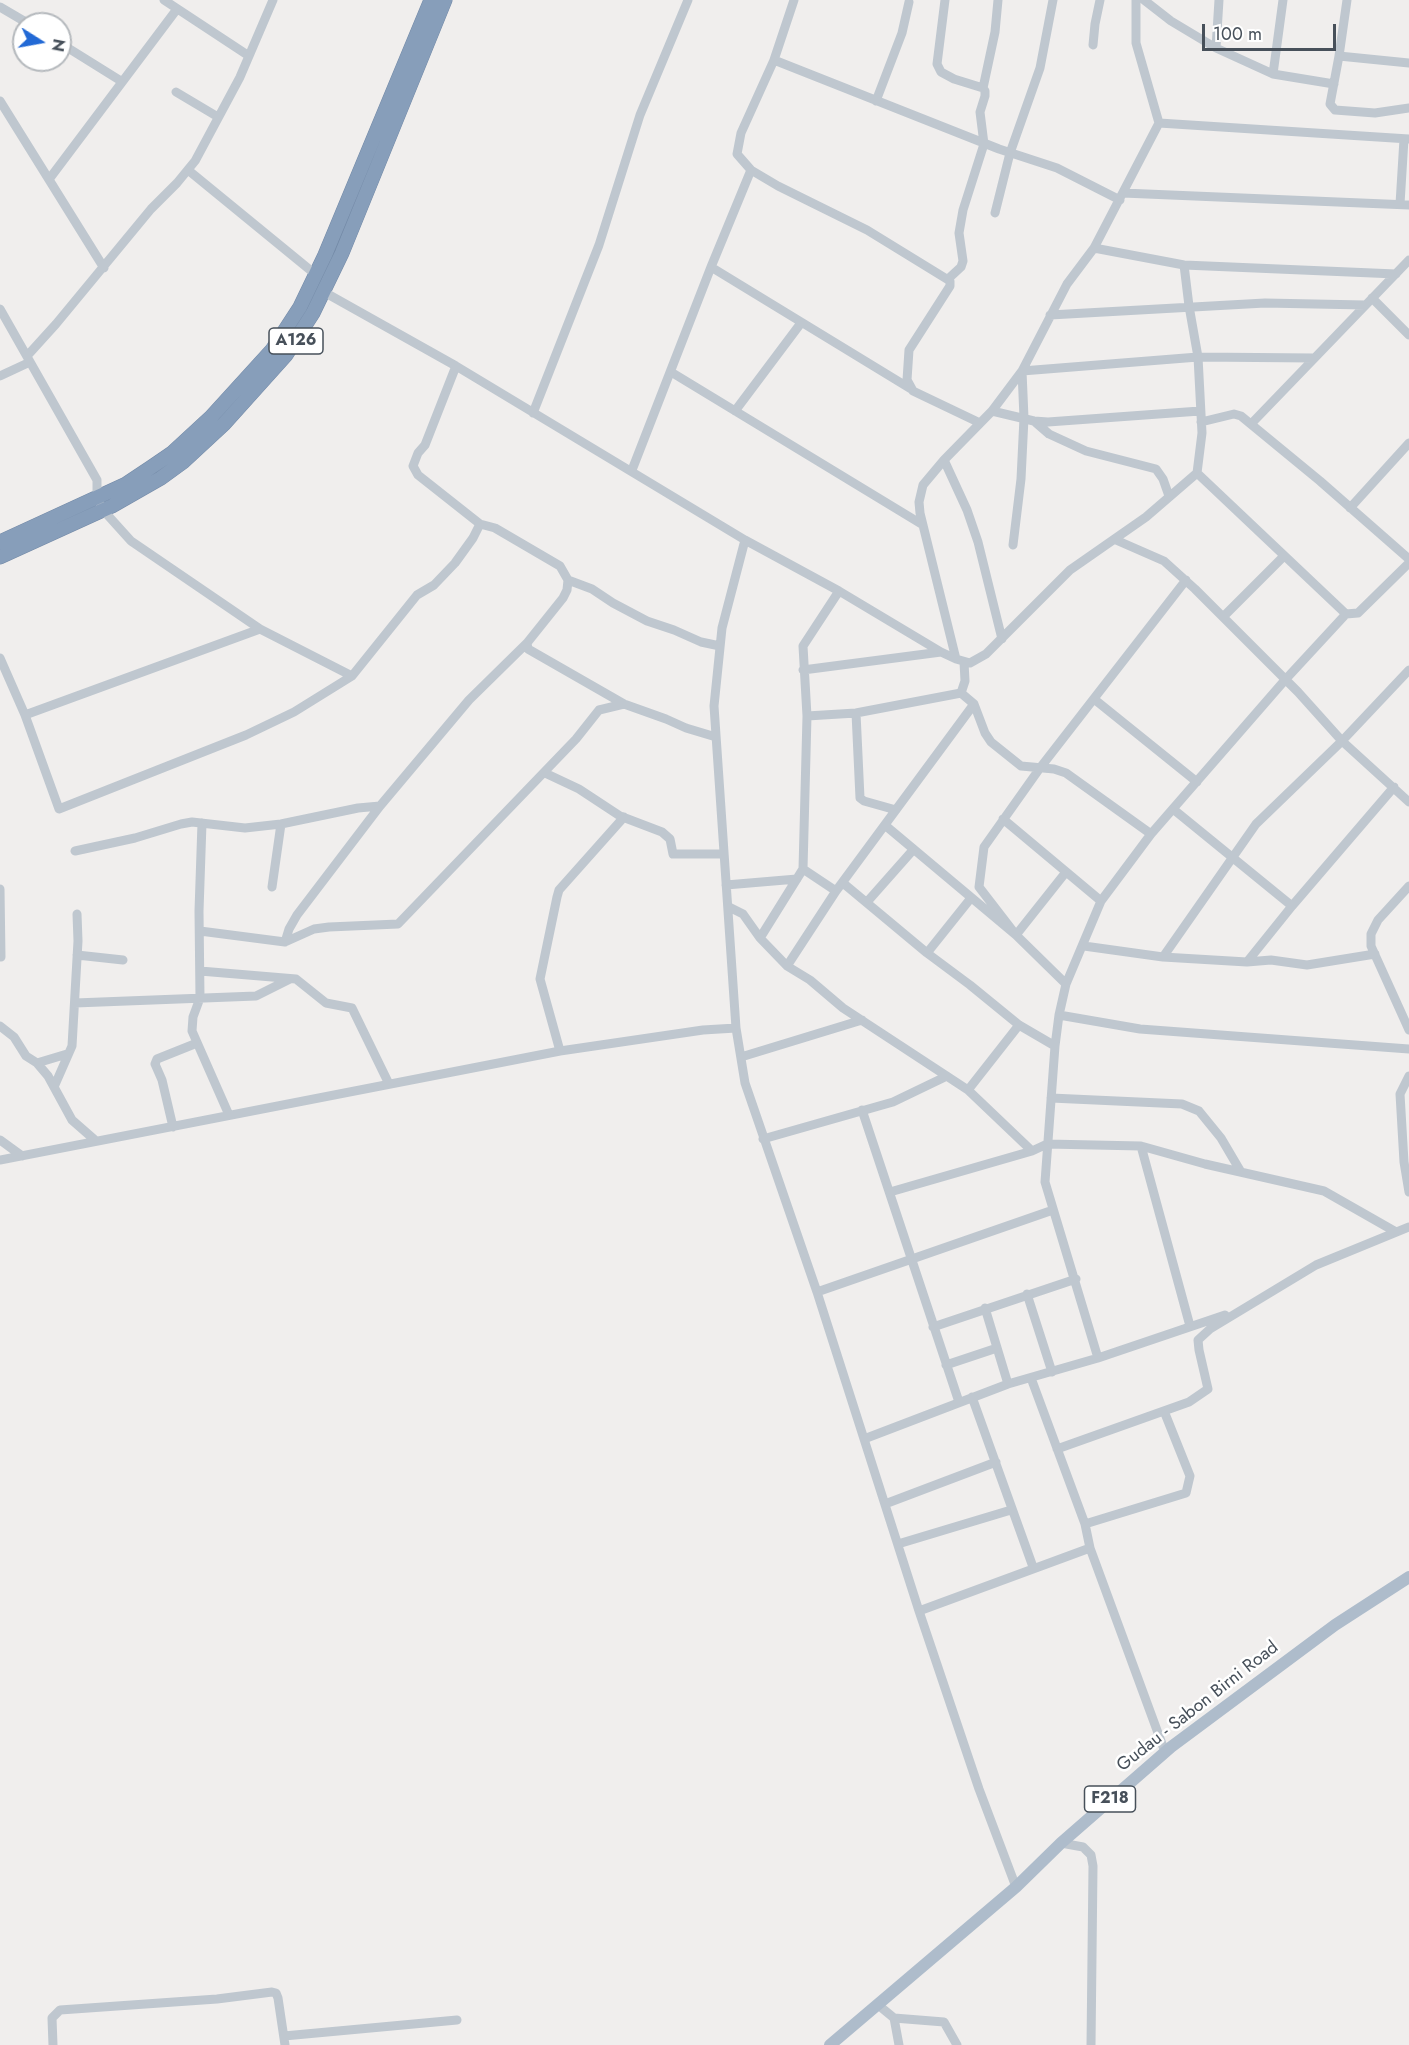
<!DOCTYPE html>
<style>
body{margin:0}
#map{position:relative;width:1409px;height:2045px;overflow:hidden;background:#f0eeed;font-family:Jost,sans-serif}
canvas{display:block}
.north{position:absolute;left:12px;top:12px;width:60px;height:60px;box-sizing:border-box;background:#fff;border:2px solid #b5b9bd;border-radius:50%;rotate:101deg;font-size:16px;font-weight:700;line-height:24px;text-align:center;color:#47505a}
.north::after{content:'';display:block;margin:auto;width:21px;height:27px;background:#2269d5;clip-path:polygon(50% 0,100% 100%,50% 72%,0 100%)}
.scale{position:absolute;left:1202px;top:24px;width:134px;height:27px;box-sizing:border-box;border:3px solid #47505a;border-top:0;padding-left:8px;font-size:18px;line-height:21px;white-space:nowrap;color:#47505a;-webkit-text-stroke:4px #fff;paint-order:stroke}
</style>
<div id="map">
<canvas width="1409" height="2045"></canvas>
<div class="north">N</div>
<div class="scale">100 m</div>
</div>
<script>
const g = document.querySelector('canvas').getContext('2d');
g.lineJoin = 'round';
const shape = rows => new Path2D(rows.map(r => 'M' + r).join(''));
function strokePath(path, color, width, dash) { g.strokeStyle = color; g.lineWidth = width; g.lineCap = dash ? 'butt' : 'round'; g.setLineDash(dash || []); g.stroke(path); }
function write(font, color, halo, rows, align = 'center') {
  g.font = font + ' Jost,sans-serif'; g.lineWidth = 5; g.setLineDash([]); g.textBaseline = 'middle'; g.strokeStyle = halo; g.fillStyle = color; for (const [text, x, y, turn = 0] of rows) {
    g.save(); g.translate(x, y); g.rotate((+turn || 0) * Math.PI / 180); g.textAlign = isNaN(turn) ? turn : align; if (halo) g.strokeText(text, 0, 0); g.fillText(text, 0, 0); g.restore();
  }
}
const highway = shape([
 [0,542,126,484,150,468,172,453,211,417,272,350,300,307,325,255,431,0],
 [0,557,112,506,161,478,183,462,224,424,286,355,313,313,342,253,445,0]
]);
strokePath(highway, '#7389a6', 15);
strokePath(shape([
 [164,0,249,56],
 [794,0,774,60,741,133,737,154,751,170,778,186,867,230,950,281,950,286,909,350,907,380,913,391,980,423],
 [945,0,937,64,941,72,954,79,983,88],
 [1144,0,1171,21,1216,48,1273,74,1334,84],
 [1347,0,1339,56,1409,63],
 [0,7,29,24],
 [60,43,121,81],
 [1093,45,1095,24,1100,0],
 [1216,48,1219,0],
 [1339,56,1330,104,1335,110,1375,113,1409,108],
 [774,60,999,149,1057,168,1120,200],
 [1273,74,1283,0],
 [176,92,218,117],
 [0,101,104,268],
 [876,101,902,33,909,2],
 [1159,123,1409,139],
 [188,170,315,274],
 [50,178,177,9],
 [1123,193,1409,205],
 [1400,204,1404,139],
 [995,213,1010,153,1040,68,1053,0],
 [1094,248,1184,265,1396,274],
 [711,267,911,389],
 [948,279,961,267,963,261,959,233,963,210,984,144,980,112,985,96,985,91,983,88,995,32,998,0],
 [324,292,456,366,745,540,839,591,941,652,956,659,970,663,986,654,1070,570,1146,517,1197,473,1202,433,1198,357,1189,306,1184,265],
 [1372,298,1409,335],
 [0,309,97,480,97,497,103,510,131,541,260,629,352,676],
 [1050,315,1265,303,1365,305],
 [27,356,56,324,151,209,177,183,195,161,240,77,273,0],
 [456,366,425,445,418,453,413,466,418,475,480,524,495,528,560,566,568,580,567,590,563,598,527,643,528,649,624,704,666,719,686,728,716,737],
 [1022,371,1198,357,1314,358],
 [671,372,923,525],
 [0,376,30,362],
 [735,411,801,323],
 [992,411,1034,421,1048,422,1200,411],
 [533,413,599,245,640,115,688,0],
 [1034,421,1049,434,1086,451,1156,469,1163,479,1169,496],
 [1201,422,1234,414,1241,416,1320,481,1409,559],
 [1251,424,1409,260],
 [944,460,967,510,978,542,1002,639],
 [632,470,711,267,751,170],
 [1197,473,1346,614],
 [1350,508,1409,443],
 [745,540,722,628,714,706,736,1028,745,1083,817,1292,919,1611,979,1789,1016,1887],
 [1116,540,1164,561,1195,589,1298,692,1342,741,1409,802],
 [1013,545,1021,479,1024,418,1022,371],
 [568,580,592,589,613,603,647,621,674,630,701,642,720,646],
 [1223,617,1284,556],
 [0,658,25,715,260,629],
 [956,659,920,513,919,502,923,485,944,460,992,411,1022,371,1067,284,1094,248,1159,123,1136,43,1136,0],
 [803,670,941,652],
 [961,693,965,681,964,662],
 [1094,699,1197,782],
 [856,713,860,798,864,801,896,810],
 [25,715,59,809,246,735,294,712,352,676,417,595,434,585,455,563,473,538,480,524],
 [807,716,856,713,961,693,974,704,985,733,991,742,1021,766,1054,769,1066,773,1151,834],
 [545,773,579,789,620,816,662,832,670,839,673,854,724,854],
 [1173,809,1292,906],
 [1003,819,1101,901],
 [202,823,199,911,200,998,193,1017,192,1031,229,1115],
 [886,826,1016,935,1066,984],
 [75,851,135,838,181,824,192,822,245,828,281,824,358,808,380,806],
 [803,869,836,891],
 [843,883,927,953,970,985,1019,1025,1055,1046],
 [726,885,797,879],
 [1409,886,1378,920,1371,934,1371,946,1409,1030],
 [272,887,281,824],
 [0,889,1,957],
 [867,902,913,850],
 [729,907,743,914,760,938,787,966,810,980,843,1008,968,1090,1032,1151],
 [200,931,285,942,314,929,329,927,398,924,576,739,599,710,624,704],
 [1016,935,979,887,984,847,1040,768,1186,580],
 [1016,935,1066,872],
 [760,938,803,869,807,716,803,646,839,591],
 [285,942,289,929,297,915,380,806,469,700,527,643],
 [1084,946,1163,957,1247,962,1271,960,1307,965,1375,954],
 [927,953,971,898],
 [77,955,123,960],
 [1163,957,1256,824,1342,741,1409,670],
 [1247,962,1292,906,1394,787],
 [787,966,836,891,974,704],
 [200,971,296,979,326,1003,352,1008,389,1084],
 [75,1003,256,996,290,979],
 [1059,1015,1140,1029,1409,1049],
 [0,1026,14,1037,26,1056,37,1063,48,1076,72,1120,96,1141],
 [560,1051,540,979,557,897,559,890,624,817],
 [741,1057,862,1020],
 [37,1063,67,1054],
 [1409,1076,1400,1094,1404,1162,1409,1192],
 [54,1087,72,1046,78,941,77,914],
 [968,1090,1019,1025],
 [1051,1098,1182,1104,1199,1111,1221,1138,1241,1172],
 [862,1110,959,1402],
 [173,1127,162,1080,155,1064,157,1059,197,1043],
 [763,1139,893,1102,947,1076],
 [0,1140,22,1156],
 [1141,1146,1190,1326],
 [0,1160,560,1051,703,1030,736,1028],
 [890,1192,1032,1151,1047,1144,1141,1146,1205,1164,1324,1191,1396,1232],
 [817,1292,1053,1210],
 [1027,1294,1052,1372],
 [985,1308,1008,1384],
 [933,1327,1076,1279],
 [1098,1358,1045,1182,1055,1046,1059,1015,1066,984,1101,901,1151,834,1285,680,1346,614,1358,613,1409,563],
 [946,1365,997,1348],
 [1031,1378,1085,1524,1090,1548,1165,1752],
 [972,1397,1033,1567],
 [864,1439,1008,1384,1098,1358,1225,1315],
 [1057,1449,1189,1402,1208,1389,1199,1350,1198,1340,1210,1329,1316,1265,1409,1227],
 [885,1504,996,1462],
 [1085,1524,1186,1493,1190,1476,1164,1411],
 [898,1544,1011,1510],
 [919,1611,1090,1548],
 [1061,1843,1083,1847,1091,1855,1093,1866,1091,2045],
 [877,2004,894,2018,944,2022,957,2045],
 [894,2018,899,2045],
 [284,2036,457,2020],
 [53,2045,52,2018,60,2010,217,1999,272,1992,276,1993,278,1998,285,2045]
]), '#bfc7cf', 9);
strokePath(shape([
 [830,2045,1016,1887,1061,1843,1171,1747,1335,1625,1409,1577]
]), '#aebccb', 12);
strokePath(highway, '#879eba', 14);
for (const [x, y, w] of [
 [296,341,54],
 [1110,1799,51]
]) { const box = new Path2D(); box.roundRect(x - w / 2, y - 13, w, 26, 4.5); g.fillStyle = '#fff'; g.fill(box); strokePath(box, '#47505a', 1.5); }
write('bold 16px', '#47505a', null, [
 ["A126",296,341],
 ["F218",1110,1799]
]);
write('18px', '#47505a', '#fff', [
 ["Gudau - Sabon Birni Road",1198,1707,-38]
]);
</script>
